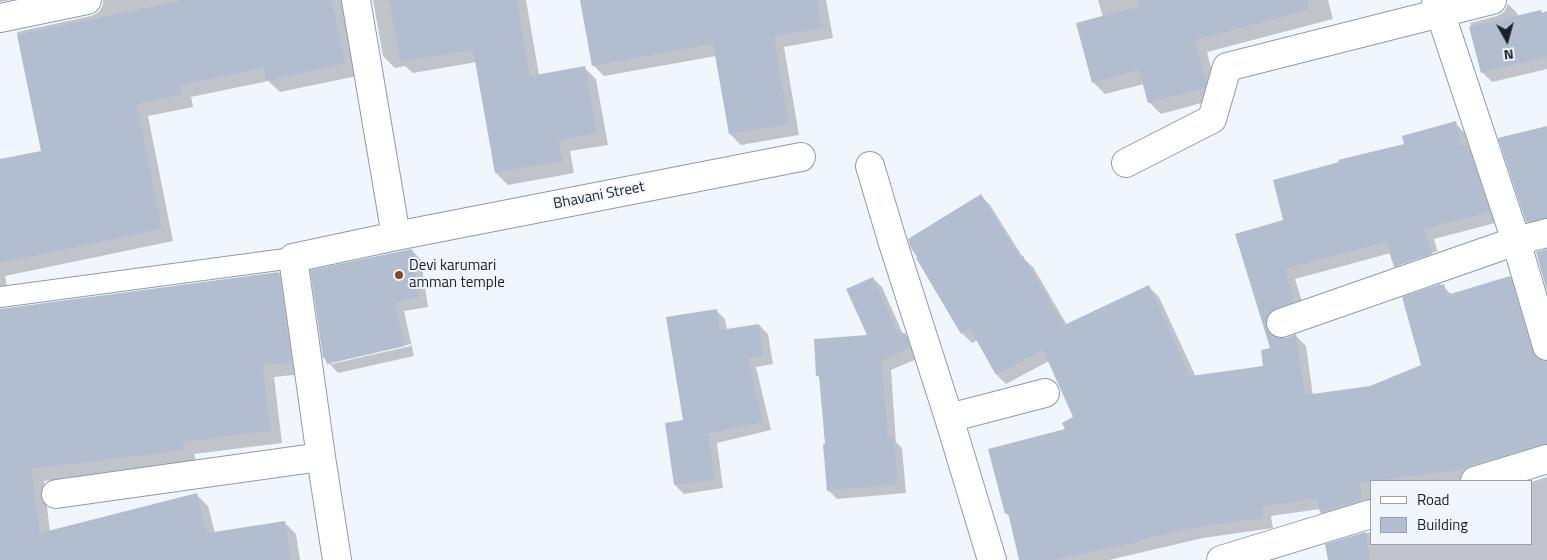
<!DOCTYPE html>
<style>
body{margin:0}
#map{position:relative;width:1547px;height:560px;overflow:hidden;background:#f1f6fd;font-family:"Titillium Web",sans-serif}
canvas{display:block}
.legend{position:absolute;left:1370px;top:480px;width:162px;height:65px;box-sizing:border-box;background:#f1f6fd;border:1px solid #9ba0a7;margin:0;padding:6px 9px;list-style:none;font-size:15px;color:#1b2026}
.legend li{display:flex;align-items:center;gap:10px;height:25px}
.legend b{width:25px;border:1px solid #9ba0a7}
.north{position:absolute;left:1482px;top:15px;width:50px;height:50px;-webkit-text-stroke:4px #f1f6fd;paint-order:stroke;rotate:173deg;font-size:14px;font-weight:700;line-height:20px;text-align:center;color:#1b2026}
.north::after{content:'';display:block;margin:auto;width:18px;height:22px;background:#1b2026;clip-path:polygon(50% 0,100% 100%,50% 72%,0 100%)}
</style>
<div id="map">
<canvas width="1547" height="560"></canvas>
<ul class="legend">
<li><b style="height:6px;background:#fff"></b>Road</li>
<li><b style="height:14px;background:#b2becf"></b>Building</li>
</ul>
<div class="north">N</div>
</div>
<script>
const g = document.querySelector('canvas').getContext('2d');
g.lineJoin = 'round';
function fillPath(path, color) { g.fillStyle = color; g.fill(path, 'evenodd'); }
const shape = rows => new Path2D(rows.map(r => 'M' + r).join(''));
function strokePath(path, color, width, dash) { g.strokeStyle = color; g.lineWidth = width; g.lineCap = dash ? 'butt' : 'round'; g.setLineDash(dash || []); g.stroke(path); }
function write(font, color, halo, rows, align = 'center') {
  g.font = font + ' "Titillium Web",sans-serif'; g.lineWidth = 4; g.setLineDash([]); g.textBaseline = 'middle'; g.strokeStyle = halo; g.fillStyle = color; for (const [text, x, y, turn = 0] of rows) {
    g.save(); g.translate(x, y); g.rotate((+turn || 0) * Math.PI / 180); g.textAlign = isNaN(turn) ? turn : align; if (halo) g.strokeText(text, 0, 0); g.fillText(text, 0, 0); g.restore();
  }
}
fillPath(shape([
 [0,0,78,0,22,11,11,0,0,2],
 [103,0,358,0,362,75,280,92,268,81,191,97,193,107,148,116,173,241,5,276,9,297,1,304,0,310,0,161,43,152,17,32,91,16,99,12,103,5],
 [373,0,526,0,539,75,584,67,596,79,608,145,570,151,574,173,508,185,496,173,477,62,413,73,405,66,395,68,383,56],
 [582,0,826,0,833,38,784,47,799,135,741,145,730,134,716,56,604,76,593,65],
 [1098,0,1328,0,1333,19,1207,52,1218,94,1216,99,1161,114,1149,102,1144,84,1105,94,1093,82,1103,17],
 [1508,4,1517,13,1518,17,1541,12,1543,14,1547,13,1547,69,1492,82,1482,72,1470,23,1497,16,1504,12],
 [1455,123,1465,133,1469,148,1477,156,1499,222,1434,239,1438,253,1438,251,1399,264,1399,267,1438,253,1441,264,1405,277,1395,267,1391,253,1295,279,1304,308,1275,330,1276,339,1286,339,1296,336,1306,346,1313,396,1371,387,1423,365,1443,286,1452,295,1510,277,1520,287,1542,362,1547,362,1547,455,1473,481,1371,481,1371,511,1331,523,1321,513,1320,509,1271,516,1273,528,1203,538,1109,560,1020,560,1011,518,1006,513,1075,418,1049,361,1006,384,997,375,978,340,972,343,962,333,980,195,990,205,1024,259,1033,267,1067,325,1149,287,1159,297,1196,377,1264,367,1272,349,1236,235,1285,221,1406,144],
 [1547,127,1547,229,1537,232,1527,222],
 [412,250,421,260,428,307,404,311,414,356,338,373,324,358],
 [411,344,411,346,331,364,331,362],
 [279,273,291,285,303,374,274,377,282,443,194,454,196,462,44,481,50,532,196,494,208,506,215,533,284,522,296,534,300,560,0,560,0,310],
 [873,278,882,287,903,334,905,334,914,343,919,358,891,370,896,442,902,448,906,493,837,499,828,490,826,445,820,378,818,376,868,336],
 [716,310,725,319,727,330,759,325,768,334,773,364,756,367,771,430,717,443,723,488,684,494,675,485,684,421],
 [1547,477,1547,560,1329,560,1326,545,1371,532,1371,544,1531,544,1531,482]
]), '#0003');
fillPath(shape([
 [183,0,332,0,345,64,266,81,264,68,180,85,182,95,137,104,162,229,0,263,0,159,41,151,17,35],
 [389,0,517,0,530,76,585,66,597,133,559,140,563,161,495,173,473,50,400,62],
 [580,0,818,0,822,28,774,36,789,124,729,134,713,44,592,66],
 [1137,0,1308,0,1309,10,1195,40,1207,82,1205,88,1148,103,1139,70,1092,83,1076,23,1139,6],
 [1541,10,1542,13,1547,11,1547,57,1481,73,1469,27],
 [1456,121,1462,146,1468,145,1490,212,1425,229,1432,254,1394,267,1386,242,1285,269,1294,298,1291,299,1292,303,1276,308,1270,312,1266,320,1266,328,1270,334,1278,338,1286,338,1296,334,1305,395,1370,386,1421,365,1402,297,1440,284,1441,285,1444,284,1447,295,1510,276,1532,350,1537,358,1543,361,1547,361,1547,444,1470,466,1466,469,1360,483,1362,500,1320,513,1317,498,1262,507,1263,518,1193,528,1140,540,1140,542,1053,560,1019,560,1008,513,1005,514,988,449,1065,429,1062,423,1073,417,1043,350,996,375,970,329,961,334,916,258,917,257,911,248,908,239,981,194,1020,257,1023,256,1064,325,1149,285,1191,376,1263,366,1261,350,1270,348,1235,234,1283,220,1273,180,1339,162,1338,160,1404,144,1402,136],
 [1547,126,1547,218,1526,222,1498,138],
 [412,249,419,297,395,302,405,346,327,364,325,358,323,358,310,270],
 [1547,249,1547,291,1536,252],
 [279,272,292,362,263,366,271,431,183,442,185,450,32,469,40,533,197,493,207,533,285,521,291,560,0,560,0,309],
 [873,277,898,333,905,333,910,348,882,361,888,438,894,438,898,484,827,491,823,444,825,444,819,376,816,376,814,339,867,335,846,289],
 [717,309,720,330,759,324,764,356,748,358,763,422,708,434,715,480,674,485,665,423,683,420,666,317],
 [1366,532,1370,560,1328,560,1325,544]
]), '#b2becf');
const lane = shape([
 [0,297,293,258]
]);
const street = shape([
 [356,0,396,236],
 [1436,0,1516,241,1547,346],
 [0,18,87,0],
 [1126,163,1212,119,1227,67,1492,0],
 [870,166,892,240,949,418,992,560],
 [1281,323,1516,241,1547,233],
 [949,418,1045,393],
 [1475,481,1547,459],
 [56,494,321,457],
 [337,560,321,457,293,258,396,236,801,157],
 [1221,560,1371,514]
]);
strokePath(lane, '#8e9aab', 22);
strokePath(street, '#8e9aab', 30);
strokePath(lane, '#fff', 20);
strokePath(street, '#fff', 28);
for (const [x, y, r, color] of [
 [399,275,5,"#8b441f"]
]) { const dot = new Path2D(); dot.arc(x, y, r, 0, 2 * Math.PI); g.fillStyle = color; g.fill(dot); strokePath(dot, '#f1f6fd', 2); }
write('15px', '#1b2026', '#f1f6fd', [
 ["Bhavani Street",599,196,-11]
]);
write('15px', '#1b2026', '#f1f6fd', [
 ["Devi karumari",409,266],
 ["amman temple",409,283]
], 'left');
</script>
